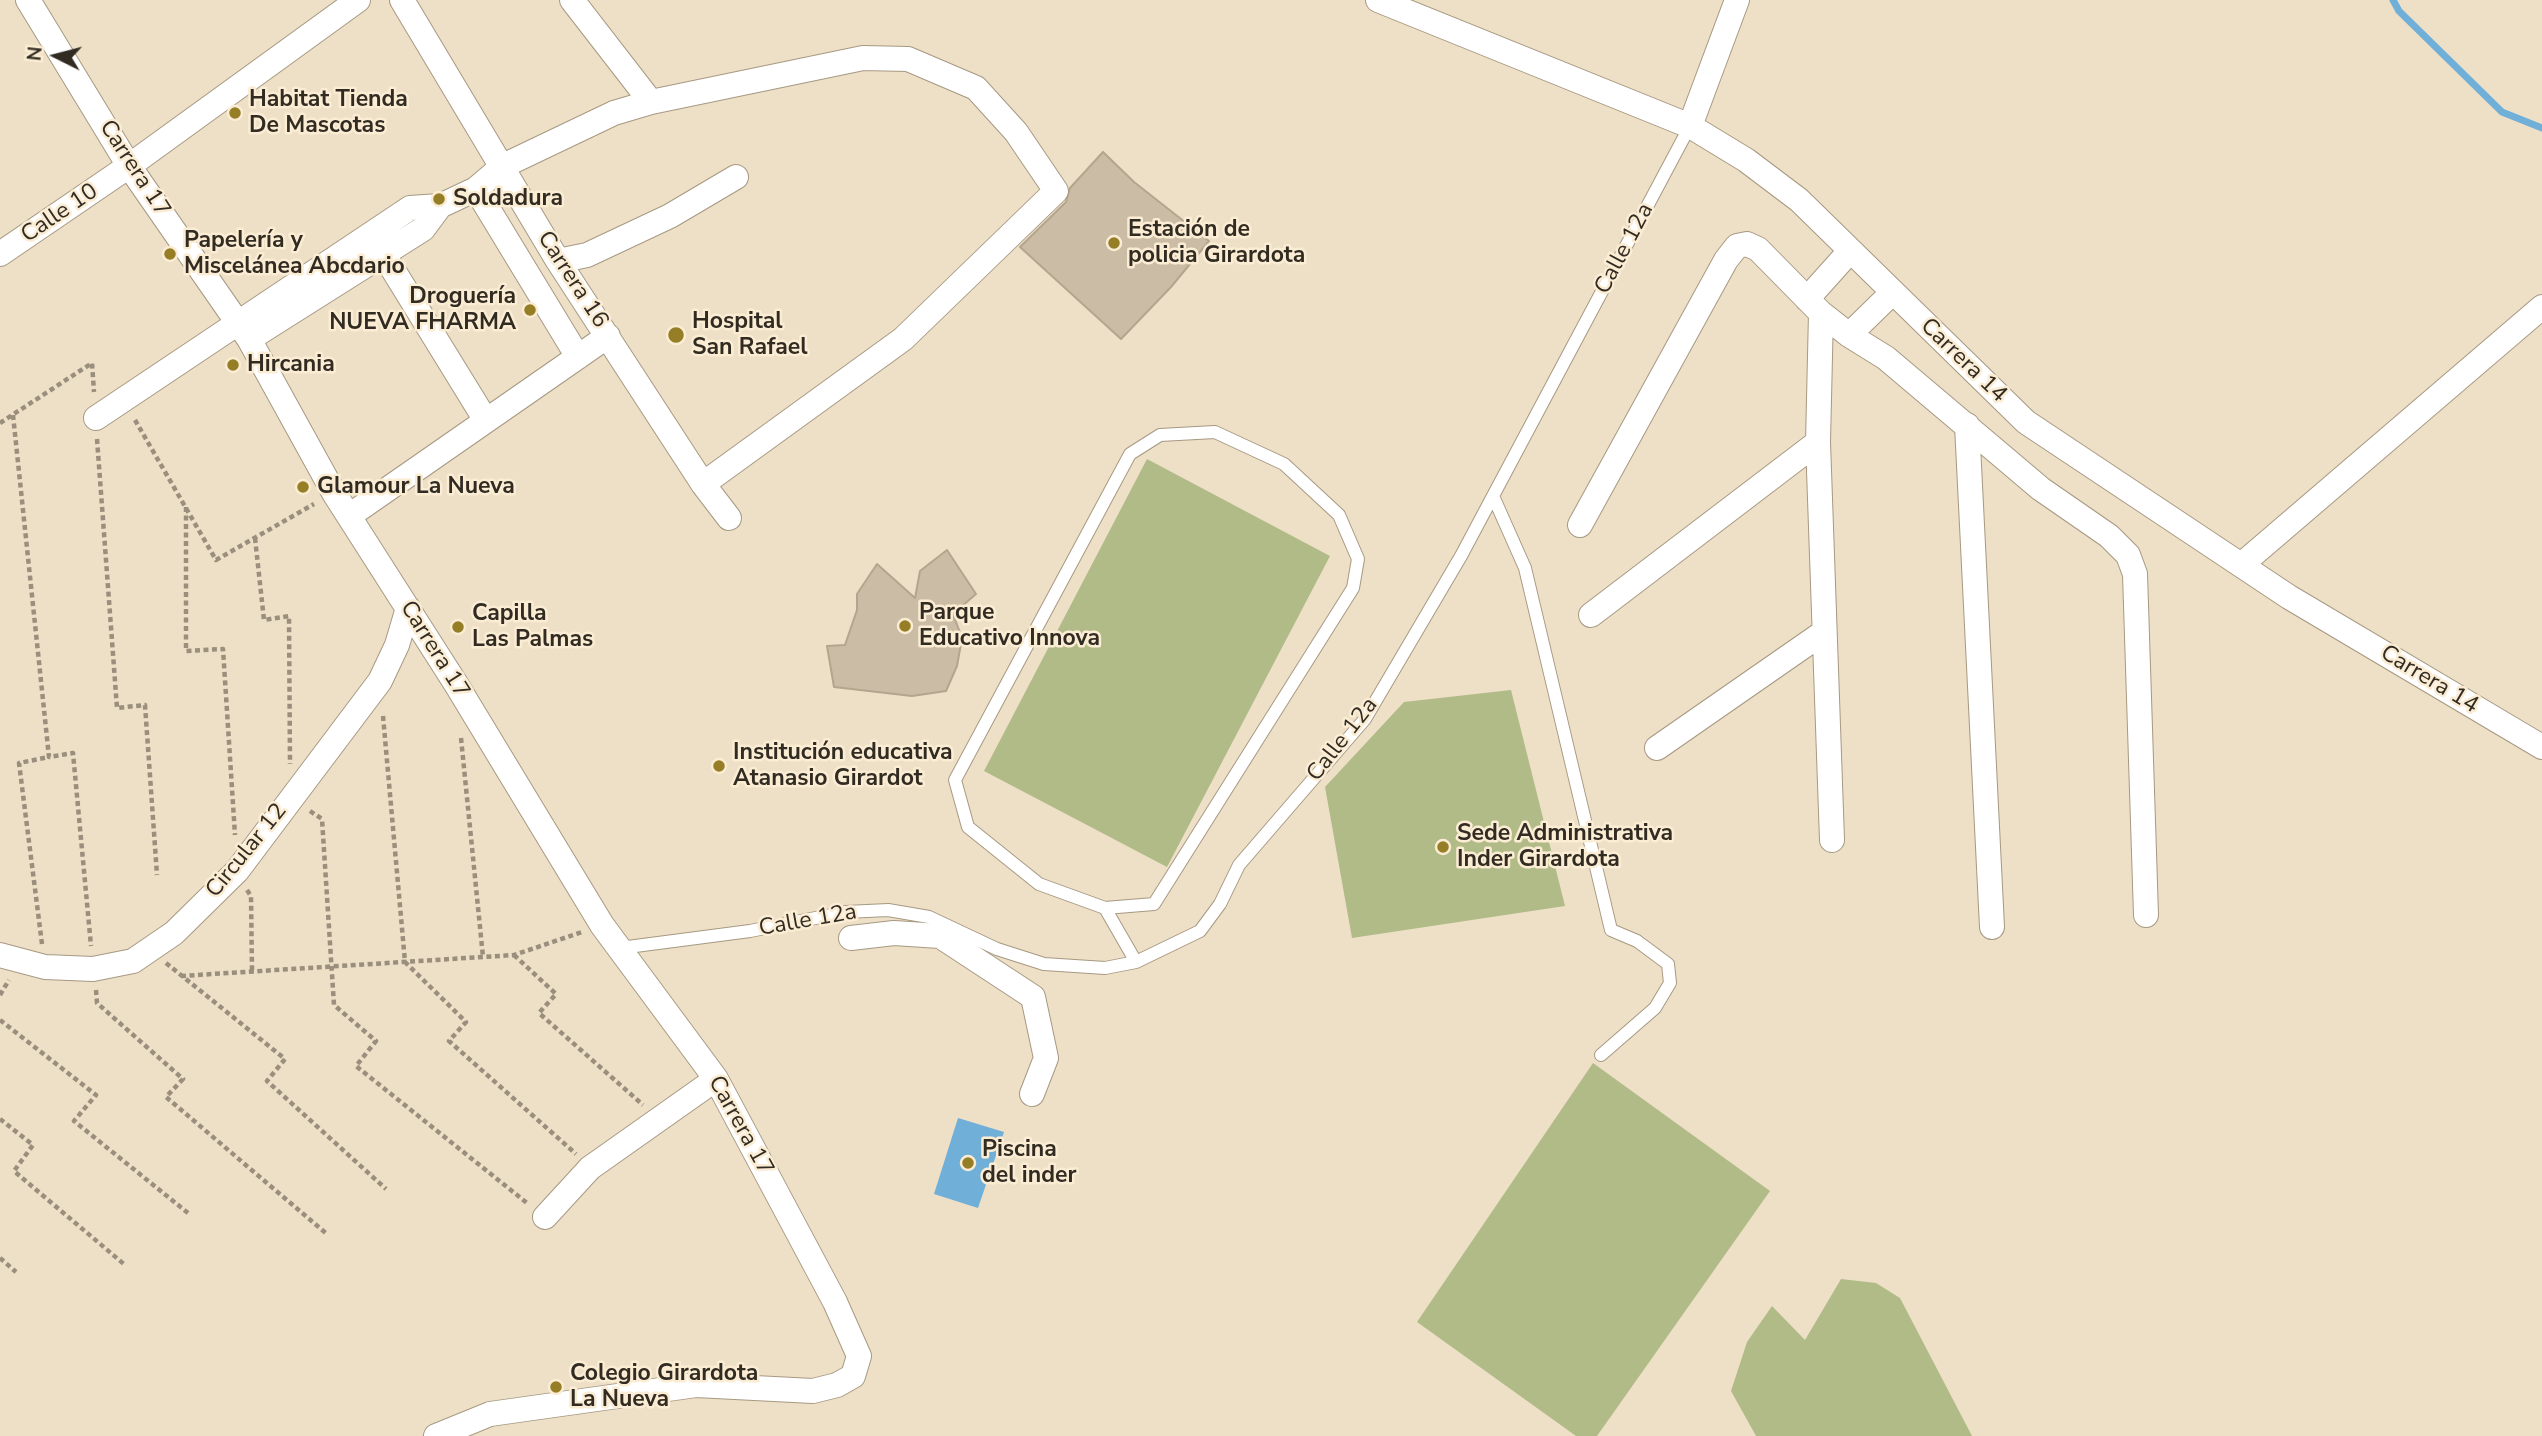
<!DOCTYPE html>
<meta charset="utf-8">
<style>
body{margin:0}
#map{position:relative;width:2542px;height:1436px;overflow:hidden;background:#eedfc7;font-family:"Nunito Sans",sans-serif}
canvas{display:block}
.north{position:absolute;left:21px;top:21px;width:70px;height:70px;-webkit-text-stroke:5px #fbecd4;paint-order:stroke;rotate:276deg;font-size:19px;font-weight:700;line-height:28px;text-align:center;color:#312b22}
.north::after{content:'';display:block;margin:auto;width:24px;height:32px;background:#312b22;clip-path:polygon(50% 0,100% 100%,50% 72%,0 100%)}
</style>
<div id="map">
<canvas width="2542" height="1436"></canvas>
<div class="north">N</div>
</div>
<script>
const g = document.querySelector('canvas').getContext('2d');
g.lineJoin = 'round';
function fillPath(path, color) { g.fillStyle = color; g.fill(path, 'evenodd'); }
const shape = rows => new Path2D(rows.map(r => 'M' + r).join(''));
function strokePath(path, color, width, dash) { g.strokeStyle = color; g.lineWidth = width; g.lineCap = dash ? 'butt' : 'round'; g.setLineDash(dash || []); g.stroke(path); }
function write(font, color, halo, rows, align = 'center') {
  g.font = font + ' "Nunito Sans",sans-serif'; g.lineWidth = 5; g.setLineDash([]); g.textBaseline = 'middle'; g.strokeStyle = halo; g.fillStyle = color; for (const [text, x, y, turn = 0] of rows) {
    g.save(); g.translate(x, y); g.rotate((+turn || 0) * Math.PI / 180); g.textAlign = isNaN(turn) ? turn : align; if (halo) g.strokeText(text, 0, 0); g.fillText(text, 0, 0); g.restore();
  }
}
fillPath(shape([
 [1147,459,1330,556,1167,867,984,771],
 [1511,690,1565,906,1352,938,1325,787,1404,702],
 [1593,1063,1770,1191,1597,1436,1576,1436,1417,1322],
 [1841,1279,1876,1283,1900,1298,1972,1436,1756,1436,1731,1391,1747,1342,1772,1306,1805,1340]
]), '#b1bb87');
fillPath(shape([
 [958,1118,1004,1132,978,1208,934,1194]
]), '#70afd8');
strokePath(shape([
 [2393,0,2399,11,2502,112,2542,128]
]), '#70afd8', 7);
const building = shape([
 [1103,152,1134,182,1209,241,1171,287,1121,339,1020,247,1066,202,1070,188,1103,152],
 [947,550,976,594,953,614,962,638,957,666,946,691,912,696,834,687,827,646,845,645,857,610,857,594,877,564,915,598,920,571,947,550]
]);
fillPath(building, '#cbbca5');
strokePath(building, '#b4a58e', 2);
const lane = shape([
 [1493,496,1525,568,1611,930,1637,941,1668,964,1670,983,1655,1008,1601,1055],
 [1105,908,1154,904,1353,588,1358,559,1339,515,1284,464,1215,432,1160,435,1130,454,955,780,968,827,1039,884,1105,908,1136,962],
 [620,948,750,931,846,912,888,910,929,917,997,949,1044,964,1105,968,1136,962,1200,931,1220,904,1239,865,1365,719,1461,556,1690,126]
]);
const street = shape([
 [28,0,129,166,249,339,334,493,456,684,602,925,716,1079,835,1302,859,1356,853,1376,837,1385,813,1391,696,1385,490,1414,436,1436],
 [402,0,558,261,703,484,729,518],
 [572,0,651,102],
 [1378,0,1690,126,1746,160,1799,200,2026,422,2289,597,2542,747],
 [1690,126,1737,0],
 [476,189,578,357],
 [0,254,129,166,358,0],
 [384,255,485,419],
 [558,261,587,255,670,216,736,177],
 [1807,299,1850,251],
 [1821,313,1818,442,1832,840],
 [1849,335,1893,292],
 [249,339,423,229,440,206],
 [96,418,410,208,440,206,476,189,503,166,614,113,651,102,863,58,908,59,976,88,1016,132,1056,191,903,339,703,484],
 [1967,425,1992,927],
 [349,516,608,336],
 [1580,525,1726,260,1737,246,1747,244,1758,249,1821,313,1849,335,1886,358,2041,489,2109,536,2128,555,2135,574,2146,915],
 [2241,565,2542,307],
 [1591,615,1818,442],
 [1657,748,1824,632],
 [851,938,894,933,940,936,1033,997,1046,1058,1032,1094],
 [0,955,45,967,93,969,133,961,174,933,237,871,380,681,397,645,408,608],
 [545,1217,590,1168,716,1079]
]);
strokePath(lane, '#a79982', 14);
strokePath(street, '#a79982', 26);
strokePath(shape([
 [13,415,49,757,73,753,91,946],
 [135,420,216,560,314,504],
 [0,423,92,363,94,392],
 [97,439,117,708,145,705,157,875],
 [186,507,186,651,223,649,235,835],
 [255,538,264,620,289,616,290,764],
 [383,716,405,962,466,1022,449,1041,576,1154],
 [461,738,483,957],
 [310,811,322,819,334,1005,376,1041,356,1066,527,1203],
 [247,890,251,896,252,971],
 [42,944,19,763,49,757],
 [514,955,556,994,539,1013,643,1105],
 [166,963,285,1059,267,1081,386,1189],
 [181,976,514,955,582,932],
 [96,990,97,1003,183,1079,166,1097,328,1235],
 [0,995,9,980],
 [0,1020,96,1095,74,1121,188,1213],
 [0,1119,33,1145,14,1171,125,1265],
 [0,1258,16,1272]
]), '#9a8f7d', 4.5, [5, 3.5]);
strokePath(lane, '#fff', 12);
strokePath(street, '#fff', 24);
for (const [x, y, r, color] of [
 [235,113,7,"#957e26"],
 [439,199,7,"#957e26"],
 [1114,243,7,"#957e26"],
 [170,254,7,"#957e26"],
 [530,310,7,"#957e26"],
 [676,335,9,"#957e26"],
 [233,365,7,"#957e26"],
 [303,487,7,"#957e26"],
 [905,626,7,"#957e26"],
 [458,627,7,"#957e26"],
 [719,766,7,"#957e26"],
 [1443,847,7,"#957e26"],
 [968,1163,7,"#957e26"],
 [556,1387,7,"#957e26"]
]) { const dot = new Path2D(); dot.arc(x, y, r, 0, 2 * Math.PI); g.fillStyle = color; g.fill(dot); strokePath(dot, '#fbecd4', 2.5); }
write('bold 23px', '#312b22', '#fbecd4', [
 ["Habitat Tienda",249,100],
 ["De Mascotas",249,126],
 ["Soldadura",453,199],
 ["Estación de",1128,230],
 ["policia Girardota",1128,256],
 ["Papelería y",184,241],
 ["Miscelánea Abcdario",184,267],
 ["Droguería",516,297,"right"],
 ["NUEVA FHARMA",516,323,"right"],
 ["Hospital",692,322],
 ["San Rafael",692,348],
 ["Hircania",247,365],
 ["Glamour La Nueva",317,487],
 ["Parque",919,613],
 ["Educativo Innova",919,639],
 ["Capilla",472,614],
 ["Las Palmas",472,640],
 ["Institución educativa",733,753],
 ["Atanasio Girardot",733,779],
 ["Sede Administrativa",1457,834],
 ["Inder Girardota",1457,860],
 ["Piscina",982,1150],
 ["del inder",982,1176],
 ["Colegio Girardota",570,1374],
 ["La Nueva",570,1400]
], 'left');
write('23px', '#312b22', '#fbecd4', [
 ["Carrera 17",134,169,57],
 ["Calle 10",60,214,-34],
 ["Calle 12a",1625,249,-62],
 ["Carrera 16",572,280,57],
 ["Carrera 14",1963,361,44],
 ["Carrera 17",434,650,58],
 ["Carrera 14",2429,680,31],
 ["Calle 12a",1343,740,-52],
 ["Circular 12",247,851,-51],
 ["Calle 12a",808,921,-10],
 ["Carrera 17",740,1126,61]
]);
</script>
